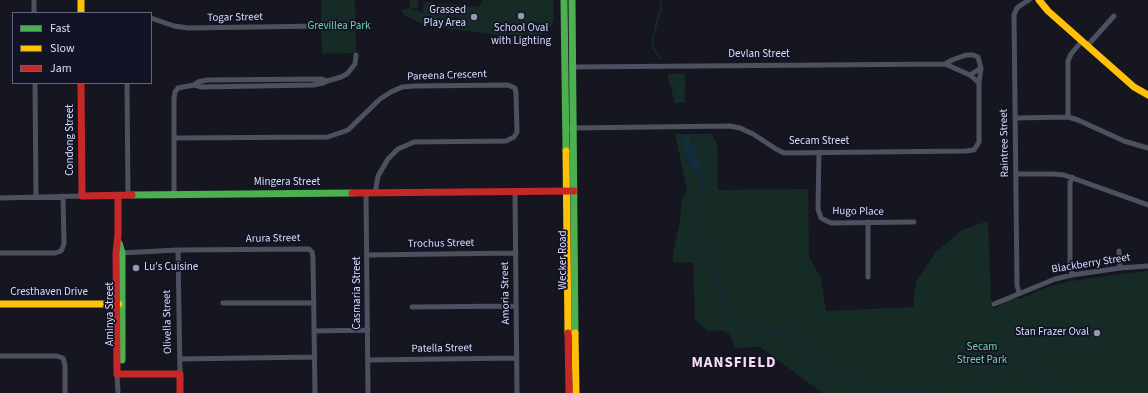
<!DOCTYPE html>
<style>
body{margin:0}
#map{position:relative;width:1148px;height:393px;overflow:hidden;background:#161620;font-family:"Source Sans 3",sans-serif}
canvas{display:block}
.legend{position:absolute;left:12px;top:12px;width:140px;height:72px;box-sizing:border-box;background:#121324;border:1px solid #62647a;margin:0;padding:5px 7px;list-style:none;font-size:12px;color:#dadefa}
.legend li{display:flex;align-items:center;gap:8px;height:20px}
.legend b{width:20px;border:1px solid #62647a}
</style>
<div id="map">
<canvas width="1148" height="393"></canvas>
<ul class="legend">
<li><b style="height:5px;background:#4caf50"></b>Fast</li>
<li><b style="height:5px;background:#ffc107"></b>Slow</li>
<li><b style="height:5px;background:#c62828"></b>Jam</li>
</ul>
</div>
<script>
const g = document.querySelector('canvas').getContext('2d');
g.lineJoin = 'round';
function fillPath(path, color) { g.fillStyle = color; g.fill(path, 'evenodd'); }
const shape = rows => new Path2D(rows.map(r => 'M' + r).join(''));
function strokePath(path, color, width, dash) { g.strokeStyle = color; g.lineWidth = width; g.lineCap = dash ? 'butt' : 'round'; g.setLineDash(dash || []); g.stroke(path); }
function write(font, color, halo, rows, align = 'center') {
  g.font = font + ' "Source Sans 3",sans-serif'; g.lineWidth = 3.5; g.setLineDash([]); g.textBaseline = 'middle'; g.strokeStyle = halo; g.fillStyle = color; for (const [text, x, y, turn = 0] of rows) {
    g.save(); g.translate(x, y); g.rotate((+turn || 0) * Math.PI / 180); g.textAlign = isNaN(turn) ? turn : align; if (halo) g.strokeText(text, 0, 0); g.fillText(text, 0, 0); g.restore();
  }
}
fillPath(shape([
 [321,0,355,0,356,53,322,54],
 [410,0,418,0,418,8,411,8,423,13,423,2,431,2,431,1,435,4,460,4,460,6,469,7,480,6,482,0,553,0,554,13,553,22,550,27,542,34,539,35,499,35,433,27,420,23,404,15,401,10,410,8],
 [667,74,685,74,685,103,675,103],
 [675,134,712,134,717,144,718,190,808,189,809,257,821,278,826,311,913,307,916,281,936,252,962,230,988,221,991,299,994,310,1010,297,1020,299,1048,287,1071,281,1121,274,1148,271,1148,393,821,393,820,391,760,347,735,348,729,334,722,330,707,331,695,320,693,263,673,262,673,254,680,221,682,199,687,190]
]), '#162a26');
fillPath(shape([
 [682,135,688,135,690,137,690,145,695,143,698,149,694,150,700,164,701,171,699,173,697,173,692,167,684,148,685,147,681,138]
]), '#132c3e');
strokePath(shape([
 [660,58,653,48,653,37,661,7,661,0],
 [673,75,681,93,681,102],
 [699,171,702,178,703,188,701,194,692,207,693,217,704,244],
 [707,251,717,276,730,323,734,328,758,328,788,334,809,350,831,373,838,374,858,383,862,384,874,391,881,392,897,390,903,392,921,391,930,393],
 [975,393,978,382,993,370,1001,366,1012,353,1016,351,1023,351,1031,360,1058,393]
]), '#132c3e', 1.5);
strokePath(shape([
 [34,0,34,13],
 [151,18,174,26,188,28,321,26],
 [1087,46,1114,16],
 [573,67,945,64,970,75,981,68,978,57,973,55,966,55,952,60,945,64],
 [970,75,979,83],
 [35,83,36,196],
 [127,83,128,196],
 [194,85,198,82,207,80,322,79,327,81],
 [1068,117,1068,61,1071,54,1082,41],
 [1015,118,1068,117,1078,120,1124,141,1148,148],
 [571,128,730,126,740,128,753,134,776,149,784,153,965,151,974,150,979,142,979,83,981,68],
 [174,138,328,137,348,130,380,99,391,92,402,87,415,86,508,85,515,88,516,93,517,132,514,137,506,141,414,142,398,149,388,159,378,176,375,193],
 [819,152,818,209,821,218,831,223,914,222],
 [1016,174,1053,174,1064,175,1148,205],
 [1072,177,1070,183,1070,266,1072,275],
 [515,192,517,393],
 [366,194,368,393],
 [174,196,174,99,175,92,178,88,194,85,202,87,313,85,323,83,327,81,341,77,347,74,355,64,356,55],
 [0,198,82,196],
 [868,222,868,277],
 [178,250,180,374],
 [1119,251,1120,268],
 [0,253,55,253,61,251,64,244,63,196],
 [120,253,178,250,309,249,312,252,313,258,315,393],
 [367,255,515,253],
 [1019,293,1017,285,1014,15,1017,8,1021,5,1029,0],
 [223,303,314,303],
 [994,304,1055,279,1072,275,1120,268,1148,266],
 [412,307,516,306],
 [314,331,368,330],
 [0,356,57,356,63,358,65,365,65,393],
 [180,359,315,357],
 [368,360,517,358],
 [117,374,118,393]
]), '#4c505f', 5);
strokePath(shape([
 [564,0,566,151],
 [572,0,575,333],
 [132,195,352,193],
 [119,243,122,253,122,360]
]), '#4caf50', 7);
strokePath(shape([
 [81,0,81,13],
 [1039,0,1048,11,1134,87,1148,95],
 [566,151,568,333],
 [0,304,119,304],
 [575,333,576,393]
]), '#ffc107', 7);
strokePath(shape([
 [81,83,82,196,132,195],
 [352,193,574,191],
 [118,196,118,235,116,253,117,374,180,374,180,393],
 [568,333,569,393]
]), '#c62828', 7);
for (const [x, y, r, color] of [
 [521,16,4,"#9598ae"],
 [474,17,4,"#9598ae"],
 [136,268,4,"#9598ae"],
 [1097,333,4,"#9598ae"]
]) { const dot = new Path2D(); dot.arc(x, y, r, 0, 2 * Math.PI); g.fillStyle = color; g.fill(dot); strokePath(dot, '#121324', 1.5); }
write('11px', '#dadefa', '#121324', [
 ["Grassed",466,11],
 ["Play Area",466,24],
 ["School Oval",521,29,"center"],
 ["with Lighting",521,42,"center"],
 ["Lu's Cuisine",144,268,"left"],
 ["Stan Frazer Oval",1089,333]
], 'right');
write('11px', '#dadefa', '#121324', [
 ["Togar Street",235,18,-1],
 ["Devlan Street",759,55],
 ["Pareena Crescent",447,76,-2],
 ["Condong Street",71,140,-90],
 ["Secam Street",819,142],
 ["Raintree Street",1005,143,-91],
 ["Mingera Street",287,183],
 ["Hugo Place",858,212,1],
 ["Arura Street",273,239,-1],
 ["Trochus Street",441,244,-1],
 ["Wecker Road",564,260,-90],
 ["Blackberry Street",1091,264,-9],
 ["Cresthaven Drive",49,293],
 ["Casmaria Street",358,293,-90],
 ["Amoria Street",506,293,-91],
 ["Aminya Street",111,314,-90],
 ["Olivella Street",168,322,-91],
 ["Patella Street",442,349,-1]
]);
write('11px', '#6fd1a3', '#121324', [
 ["Grevillea Park",339,27],
 ["Secam",982,348],
 ["Street Park",982,361]
]);
g.letterSpacing = '1px';
write('bold 15px', '#fadcf6', '#121324', [
 ["MANSFIELD",734,364]
]);
g.letterSpacing = '0px';
</script>
